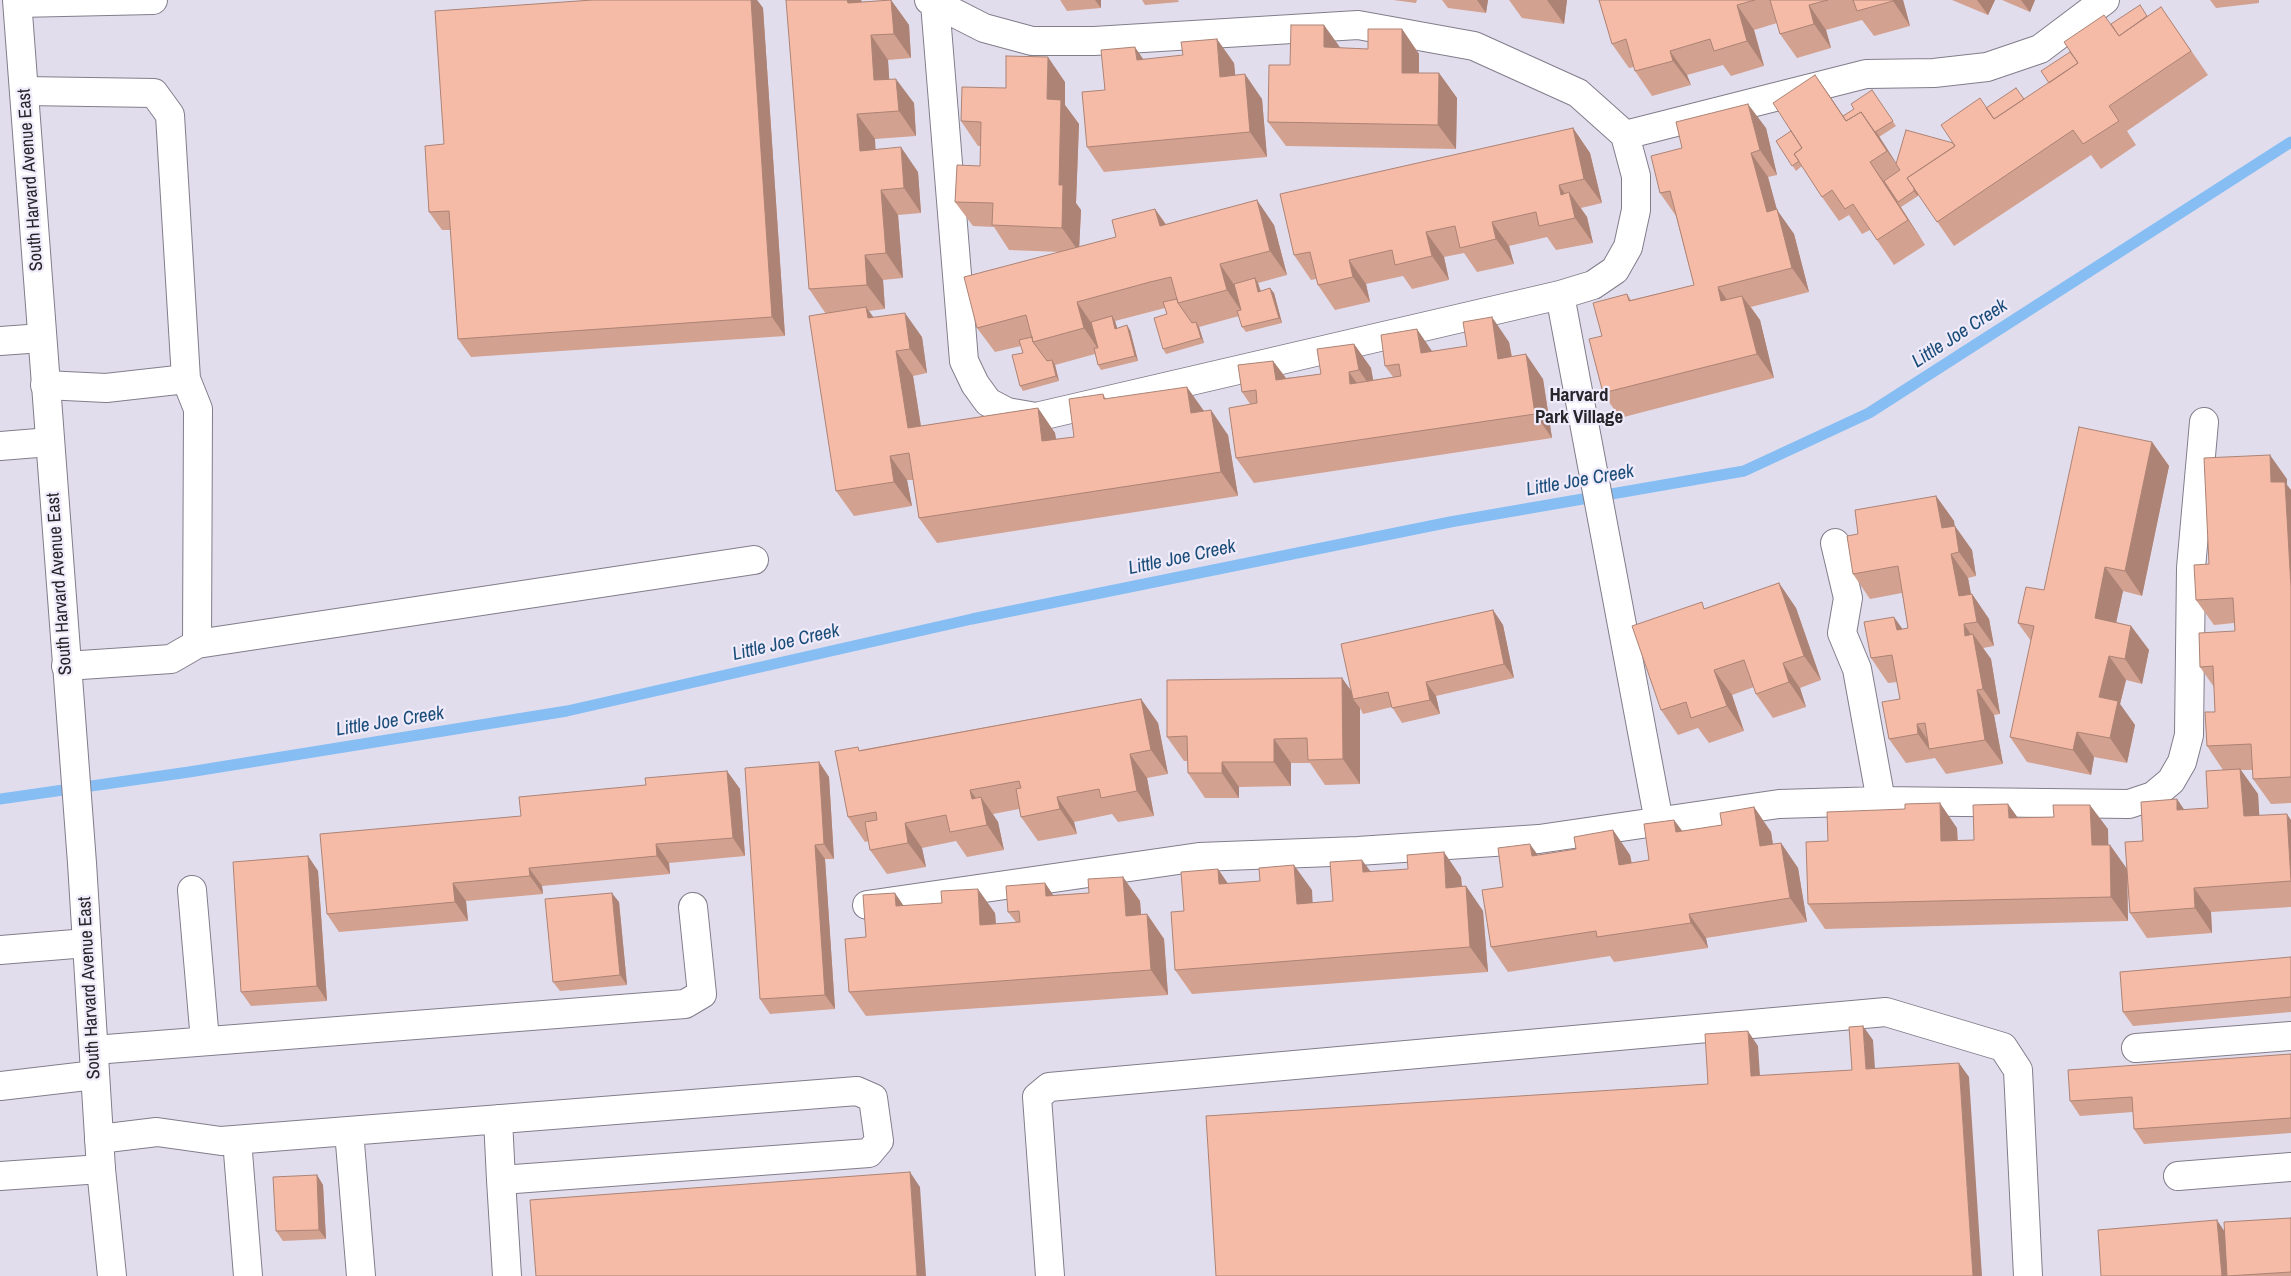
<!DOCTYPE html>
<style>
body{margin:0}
canvas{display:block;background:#e2dded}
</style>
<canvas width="2291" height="1276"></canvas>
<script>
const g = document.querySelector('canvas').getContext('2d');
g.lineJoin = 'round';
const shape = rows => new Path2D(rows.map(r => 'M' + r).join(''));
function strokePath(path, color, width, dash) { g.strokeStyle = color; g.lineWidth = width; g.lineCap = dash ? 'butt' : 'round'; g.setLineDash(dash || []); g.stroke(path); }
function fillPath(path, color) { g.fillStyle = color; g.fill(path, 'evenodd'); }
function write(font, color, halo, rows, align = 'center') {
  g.font = font + ' "Archivo Narrow",sans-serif'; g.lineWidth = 4.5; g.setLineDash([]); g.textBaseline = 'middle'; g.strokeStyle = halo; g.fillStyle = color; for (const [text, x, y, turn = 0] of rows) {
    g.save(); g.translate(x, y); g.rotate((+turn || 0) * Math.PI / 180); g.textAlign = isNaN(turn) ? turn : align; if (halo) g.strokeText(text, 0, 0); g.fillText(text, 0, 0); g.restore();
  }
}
strokePath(shape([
 [0,799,189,772,567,711,972,619,1450,522,1744,471,1869,413,2291,142]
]), '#86bef4', 11);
const minor = shape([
 [929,0,984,28,1032,41,1094,41,1358,25,1474,46,1578,93,1625,135,1636,176,1636,210,1628,247,1615,270,1593,285,1560,295,1036,417,1007,412,988,402,975,384,964,361,935,3],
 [18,3,153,0],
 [24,91,154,93,170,115,186,379],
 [1625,135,1866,74,1934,73,1987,67,2040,49,2105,0],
 [1560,295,1659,822],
 [0,341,42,338],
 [45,385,106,388,186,379,198,409,197,644,171,659,66,666],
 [0,446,50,442],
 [1835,543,1848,598,1842,633,1857,669,1881,801],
 [197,644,754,560],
 [192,890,205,1041],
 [867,905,1199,857,1358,851,1539,839,1779,804,1881,801,2129,804,2153,796,2171,781,2182,762,2189,735,2191,568,2204,422],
 [0,950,87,943],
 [2136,1048,2291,1036],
 [94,1050,685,1004,702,994,693,907],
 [0,1086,95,1075],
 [349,1131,361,1276],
 [99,1139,157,1132,221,1141,857,1091,873,1098,879,1141,869,1153,501,1180,498,1119],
 [237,1140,248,1276],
 [0,1176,101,1169],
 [2178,1176,2291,1167],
 [501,1180,507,1276],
 [1050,1276,1037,1097,1049,1087,1886,1012,2003,1047,2018,1070,2028,1276]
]);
const major = shape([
 [17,0,82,863,101,1169,112,1276]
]);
strokePath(minor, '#827d8b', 30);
strokePath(major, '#827d8b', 30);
strokePath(minor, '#fff', 28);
strokePath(major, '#fff', 28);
fillPath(shape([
 [592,0,757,0,763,8,785,336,471,357,458,339,451,230,442,230,429,212,444,144],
 [891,0,909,25,911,58,888,60,889,79,914,103,916,136,875,139,875,149,918,172,921,213,898,215,903,278,883,280,885,309,869,311,874,318,922,337,927,373,913,376,921,426,1038,408,1055,433,1056,439,1074,437,1103,394,1106,399,1204,411,1228,435,1238,496,937,543,919,518,913,480,907,480,912,506,854,516,836,491,826,314,809,289,863,2],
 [1060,0,1101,0,1101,8,1067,11],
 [1142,0,1178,0,1179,2,1145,5],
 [1393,0,1417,0,1416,3],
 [1442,0,1488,0,1486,13,1448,8],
 [1509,0,1567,0,1564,24,1522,18],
 [1599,0,1903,0,1910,26,1874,36,1862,20,1826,30,1831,48,1797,58,1780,34,1777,23,1754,30,1764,66,1731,76,1723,65,1687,75,1691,85,1652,96,1635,71,1634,67,1629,68,1612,44],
 [1952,0,1995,0,1988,15],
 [2002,0,2035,0,2030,12],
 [2210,0,2259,0,2259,3,2216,8],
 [2161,7,2208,75,2127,131,2136,145,2101,169,2091,155,1954,246,1918,194,1918,196,1901,207,1925,245,1894,265,1870,230,1862,234,1849,215,1839,221,1822,197,1802,166,1796,171,1776,141,1791,131,1815,75,1843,116,1854,109,1872,90,1896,126,1879,137,1896,164,1953,143,1986,108,2024,99,2049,83,2111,24,2148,16],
 [1402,29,1419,54,1419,73,1439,73,1457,98,1456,149,1286,146,1268,122,1290,65,1340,48,1368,49],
 [1143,59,1234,63,1235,75,1262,99,1267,157,1104,172,1087,147,1105,90],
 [1065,82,1065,105,1079,124,1076,203,1081,210,1079,247,1116,237,1155,209,1166,224,1274,225,1287,275,1258,283,1261,291,1274,293,1282,323,1246,332,1242,327,1239,316,1199,327,1204,343,1166,354,1163,349,1167,314,1165,308,1115,321,1117,328,1130,330,1138,361,1101,370,1098,365,1095,354,1055,365,1059,381,1023,391,1020,386,1023,353,1021,346,995,352,977,328,1061,252,1009,250,994,227,973,226,955,202,980,166,981,146,978,146,961,121,1006,88],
 [1573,128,1590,153,1602,203,1581,208,1587,217,1593,243,1556,250,1547,237,1509,246,1514,264,1477,272,1464,253,1444,257,1449,280,1412,289,1403,276,1366,284,1370,302,1335,310,1318,285,1316,279,1311,280,1294,255],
 [1766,128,1777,175,1768,177,1777,210,1794,234,1809,292,1751,307,1760,320,1774,378,1620,418,1603,393,1602,336,1627,294,1631,300,1694,285,1676,216,1660,193],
 [1509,342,1512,356,1543,379,1552,438,1254,483,1236,458,1250,404,1242,392,1273,361,1286,378,1321,374,1354,344,1371,368,1373,380,1393,377,1385,366,1432,351],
 [2152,442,2169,466,2142,596,2123,591,2116,622,2131,626,2149,650,2142,684,2126,680,2120,704,2135,725,2127,763,2094,757,2091,775,2027,762,2010,737,2031,641,2018,623,2044,590],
 [2287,479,2287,485,2291,490,2291,803,2271,804,2253,779,2253,770,2241,770,2258,794,2259,816,2291,820,2291,907,2211,912,2212,933,2147,938,2130,913,2127,879,2128,921,1825,929,1808,904,1828,841,1957,828,1958,840,1974,840,2018,818,2108,829,2108,845,2110,845,2127,869,2143,841,2184,810,2208,808,2223,770,2207,746,2215,712,2214,687,2200,667,2235,631,2234,623,2214,625,2196,600,2209,564],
 [1936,496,1954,521,1954,526,1972,550,1976,576,1968,578,1971,594,1972,594,1989,619,1994,646,1983,648,1991,659,2000,714,1994,715,2003,764,1946,774,1935,758,1906,763,1889,739,1900,699,1897,682,1888,683,1871,658,1903,629,1908,628,1902,593,1870,599,1853,574,1858,534],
 [1779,583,1796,608,1821,680,1800,688,1806,707,1773,718,1756,694,1754,687,1732,695,1744,731,1709,743,1698,728,1678,735,1661,710,1706,608],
 [1493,610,1503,625,1514,678,1436,696,1440,714,1402,723,1392,707,1363,714,1360,708,1360,784,1325,785,1310,763,1291,763,1291,786,1239,787,1239,798,1205,798,1188,773,1187,761,1184,761,1167,737,1342,678,1352,692],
 [1141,699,1158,723,1168,774,1147,778,1154,816,1118,822,1112,814,1074,822,1077,834,1038,841,1021,817,1019,809,993,814,998,822,1004,850,967,857,956,841,922,848,926,867,887,874,870,850,869,841,865,842,848,817,860,750],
 [819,762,829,777,834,859,825,859,835,1009,770,1014,760,999],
 [727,771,740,789,745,856,669,863,670,874,542,886,543,894,466,901,468,921,339,932,327,914,521,816],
 [1754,807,1771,832,1773,844,1781,843,1798,868,1807,922,1706,938,1708,948,1614,962,1610,956,1508,972,1491,947,1503,887,1538,855,1576,849,1613,830,1630,855,1632,863,1649,860,1674,820,1682,831,1722,825],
 [308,856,318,871,327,1001,251,1006,241,992],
 [1218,869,1228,884,1312,890,1312,903,1333,901,1371,872,1461,877,1462,886,1466,886,1483,911,1488,972,1192,994,1175,970,1184,911],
 [1123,877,1140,901,1141,915,1147,914,1164,939,1168,995,866,1016,849,992,866,937,904,906,942,903,995,913,996,924,1016,922,1008,912,1045,883,1053,895,1089,893],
 [619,902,627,985,560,991,553,982],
 [2291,957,2291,1012,2133,1026,2123,1012],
 [2291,1054,2291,1133,2144,1144,2134,1129,2133,1112,2080,1116,2070,1101],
 [317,1175,323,1185,326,1239,283,1241,276,1231],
 [2291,1218,2291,1276,2101,1276,2224,1231]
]), '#d3a190');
fillPath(shape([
 [751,0,757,0,763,8,785,336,772,317],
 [847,0,861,0,863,3,848,3],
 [891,0,909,25,911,58,894,34],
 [1095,0,1101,0,1101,8],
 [1477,0,1488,0,1486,13],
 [1547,0,1567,0,1564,24],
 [1893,0,1903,0,1910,26,1893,1],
 [1977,0,1995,0,1988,15],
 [2021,0,2035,0,2030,12],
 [1737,5,1754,30,1764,66,1747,41],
 [1809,5,1826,30,1831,48,1814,24],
 [1324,25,1342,50,1324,47],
 [1402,29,1419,54,1419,97,1402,73],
 [871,35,888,60,891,105,874,80],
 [1217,39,1234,63,1238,101,1220,77],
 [1135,47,1152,72,1137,60],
 [1670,51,1687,75,1691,85,1673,61],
 [1048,57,1065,82,1065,105,1079,124,1076,203,1081,210,1079,252,1062,228,1059,185,1047,99],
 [1439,73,1457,98,1456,149,1438,125],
 [1245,74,1262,99,1267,157,1250,132],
 [1815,75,1832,99,1860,141,1846,121],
 [896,79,914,103,916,136,899,111],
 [1748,104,1766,128,1777,175,1760,150],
 [1861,112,1879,136,1904,175,1887,151],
 [857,114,875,139,877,175,860,151],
 [1573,128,1590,153,1602,203,1584,179],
 [901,147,918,172,921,213,904,188],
 [1751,153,1768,177,1777,210,1794,234,1809,292,1792,268,1767,212],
 [1870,162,1887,186,1925,245,1908,220],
 [1917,173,1920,178,1918,196,1914,191],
 [1559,185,1572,204,1569,192,1587,217,1593,243,1575,218,1561,195],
 [881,190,898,215,903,278,886,253],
 [1257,200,1274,225,1287,275,1270,251],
 [1155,209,1172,234,1160,226],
 [1492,222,1509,246,1514,264,1496,239],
 [1426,232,1444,257,1449,280,1432,256],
 [865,255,883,280,885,309,867,285],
 [1349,260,1366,284,1370,302,1353,277],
 [1220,264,1237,289,1244,315,1227,290],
 [1255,278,1258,283,1262,297,1258,292],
 [1718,287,1735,311,1721,301],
 [1270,288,1274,293,1282,323,1279,318],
 [1742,296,1760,320,1774,378,1757,354],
 [1077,302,1094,327,1101,353,1084,328],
 [866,307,884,332,868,318],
 [905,313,922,337,927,373,910,349],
 [1112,316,1115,321,1119,334,1115,329],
 [1492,317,1509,342,1516,383,1498,359],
 [1196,322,1199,327,1204,343,1201,338],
 [1127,325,1130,330,1138,361,1135,356],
 [1417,329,1434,354,1421,353],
 [1354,344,1371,368,1376,395,1359,370],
 [896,351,913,376,925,453,908,428],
 [1526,354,1543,379,1552,438,1535,414],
 [1052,360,1055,365,1059,381,1056,376],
 [1273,361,1291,385,1276,380],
 [1349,372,1366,396,1350,384],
 [1187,387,1204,411,1191,413],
 [1038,408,1055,433,1060,466,1042,441],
 [1211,410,1228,435,1238,496,1221,472],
 [2152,442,2169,466,2142,596,2125,571],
 [2270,455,2287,479,2287,485,2291,490,2291,587,2271,482],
 [890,456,907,480,912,506,894,482],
 [1936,496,1954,521,1959,553,1942,528],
 [1955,526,1972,550,1976,576,1959,552],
 [1951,554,1968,578,1976,621,1959,596],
 [2105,567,2123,591,2112,642,2095,618],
 [1779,583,1796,608,1821,680,1804,656],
 [1972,594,1989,619,1994,646,1977,622],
 [1493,610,1503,625,1514,678,1504,664],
 [1894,617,1911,641,1897,630],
 [1964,624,1974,639,1973,634,1991,659,2000,714,1983,689,1965,636],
 [2131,626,2149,650,2142,684,2125,659],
 [2109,656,2126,680,2120,704,2135,725,2127,763,2110,738,2099,697],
 [1783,663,1800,688,1806,707,1789,682],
 [1714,670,1732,695,1744,731,1727,706],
 [1342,678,1357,699,1353,699,1360,708,1360,784,1343,759],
 [1426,682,1436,696,1440,714,1430,700],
 [1977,690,1994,715,2003,764,1985,740],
 [1141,699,1158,723,1168,774,1151,750],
 [1917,724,1933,748,1929,749,1936,759,1918,734],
 [2077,732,2094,757,2091,775,2073,750],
 [1274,739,1291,763,1291,786,1274,762],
 [1130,754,1147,778,1154,816,1137,791],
 [819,762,829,777,834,859,824,844],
 [1222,762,1239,787,1239,798,1222,773],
 [2240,769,2258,794,2261,841,2244,816],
 [727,771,740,789,745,856,733,838],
 [970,790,983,808,981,797,998,822,1004,850,987,825,972,799],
 [1057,797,1074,822,1077,834,1060,809],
 [2177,799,2194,824,2177,810],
 [1940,803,1957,828,1958,865,1941,841],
 [2008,804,2026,829,2009,818],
 [2090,805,2108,829,2109,870,2092,845],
 [1754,807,1771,832,1777,871,1760,846],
 [2287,814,2291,820,2291,881],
 [1674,820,1692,844,1676,832],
 [905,823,922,848,926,867,908,843],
 [1613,830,1630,855,1636,890,1619,865],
 [1781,843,1798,868,1807,922,1790,898],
 [656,844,669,863,670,874,657,856],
 [1530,844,1547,868,1532,856],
 [815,845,825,859,835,1009,825,995],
 [2110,845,2127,869,2128,921,2111,897],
 [1444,852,1461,877,1464,912,1446,888],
 [308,856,318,871,327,1001,317,986],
 [1362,860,1380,884,1363,872],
 [1294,865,1312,890,1314,929,1297,904],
 [529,868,542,886,543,894,530,876],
 [1218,869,1235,894,1219,884],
 [1123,877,1140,901,1143,941,1126,916],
 [453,883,466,901,468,921,455,902],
 [1045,883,1062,908,1046,896],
 [1466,886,1483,911,1488,972,1470,947],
 [2194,888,2211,912,2212,933,2195,908],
 [978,889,995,913,998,949,980,925],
 [612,893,619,902,627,985,620,975],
 [895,893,912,918,896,906],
 [1147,914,1164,939,1168,995,1151,970],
 [1689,914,1706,938,1708,948,1691,923],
 [1863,1026,1873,1040,1876,1083,1866,1069],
 [1748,1031,1758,1046,1761,1091,1751,1076],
 [1959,1063,1969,1077,1982,1276,1973,1276],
 [910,1172,920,1187,926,1276,917,1276],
 [317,1175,323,1185,326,1239,319,1230],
 [2217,1220,2227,1235,2227,1276,2222,1276]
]), '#ac8375');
const building = shape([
 [592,0,751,0,772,317,458,339,449,211,429,212,425,146,444,144,435,11,592,0],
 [786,0,847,0,848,3,891,0,894,34,871,35,874,80,896,79,899,111,857,114,860,151,901,147,904,188,881,190,886,253,865,255,867,285,809,289,786,0],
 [1599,0,1755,0,1737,5,1747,41,1714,51,1710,39,1670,51,1673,61,1635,71,1626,39,1612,44,1599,0],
 [1770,0,1828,0,1809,5,1814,24,1780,34,1770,0],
 [1853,0,1893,0,1893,1,1857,11,1853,0],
 [2140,5,2147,16,2119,36,2111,24,2140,5],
 [2161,7,2191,51,2109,106,2119,121,2083,144,2073,130,1937,222,1907,178,1955,146,1941,125,1980,98,1994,119,2078,63,2064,42,2104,15,2119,36,2161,7],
 [1291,25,1324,25,1324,47,1368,49,1368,29,1402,29,1402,73,1439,73,1438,125,1268,122,1269,65,1290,65,1291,25],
 [1217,39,1220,77,1245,74,1250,132,1087,147,1082,92,1105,90,1101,50,1135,47,1137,60,1183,55,1181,42,1217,39],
 [2070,52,2078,63,2049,83,2041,71,2070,52],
 [1006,56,1048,57,1047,99,1061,100,1059,185,1063,185,1062,228,992,225,993,203,955,202,957,165,980,166,981,122,961,121,962,87,1006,88,1006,56],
 [1815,75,1846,121,1861,112,1887,151,1870,162,1908,220,1877,240,1853,204,1845,209,1832,190,1822,197,1794,154,1802,148,1773,103,1815,75],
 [2016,88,2024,99,1994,119,1986,108,2016,88],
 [1872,90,1893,121,1875,132,1861,112,1846,121,1843,116,1854,109,1851,104,1872,90],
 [1748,104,1760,150,1751,153,1767,212,1777,209,1792,268,1718,287,1721,301,1742,296,1757,354,1603,393,1589,339,1602,336,1593,303,1627,294,1629,301,1694,285,1670,191,1660,193,1651,156,1682,148,1676,122,1748,104],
 [1573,128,1584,179,1559,185,1561,195,1569,192,1575,218,1539,226,1536,212,1492,222,1496,239,1460,248,1455,226,1426,232,1432,256,1395,265,1392,250,1349,260,1353,277,1318,285,1310,252,1294,255,1280,194,1573,128],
 [1906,130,1953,143,1955,146,1907,178,1914,188,1914,191,1898,202,1884,181,1900,170,1896,164,1906,130],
 [1791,131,1802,148,1794,154,1799,161,1792,166,1776,141,1791,131],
 [1257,200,1270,251,1220,264,1227,290,1178,303,1171,277,1150,282,1077,302,1084,328,1033,342,1026,315,977,328,964,277,1116,237,1112,220,1155,209,1160,226,1257,200],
 [1255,278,1258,292,1270,288,1279,318,1242,327,1237,311,1241,310,1234,284,1255,278],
 [1177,299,1178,303,1192,323,1196,322,1201,338,1163,349,1154,318,1167,314,1163,302,1177,299],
 [866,307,868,318,905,313,910,349,896,351,908,428,1038,408,1042,441,1074,437,1069,399,1103,394,1104,399,1187,387,1191,413,1211,410,1221,472,919,518,909,453,890,456,894,482,836,491,809,316,866,307],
 [1112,316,1115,329,1127,325,1135,356,1098,365,1094,348,1098,348,1091,322,1112,316],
 [1492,317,1498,359,1526,354,1535,414,1236,458,1229,408,1257,403,1256,390,1242,392,1238,365,1273,361,1276,380,1321,374,1317,349,1354,344,1359,370,1349,372,1350,384,1401,376,1399,364,1385,366,1381,335,1417,329,1421,353,1467,346,1463,322,1492,317],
 [1032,337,1033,342,1047,361,1052,360,1056,376,1020,386,1012,355,1023,353,1019,340,1032,337],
 [2079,427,2152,442,2125,571,2105,567,2095,618,2131,626,2125,659,2109,656,2099,697,2118,701,2110,738,2077,732,2073,750,2010,737,2034,626,2018,623,2026,587,2044,590,2079,427],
 [2270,455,2271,482,2285,482,2291,587,2291,777,2253,779,2251,744,2207,746,2205,712,2215,712,2213,666,2200,667,2199,633,2235,631,2233,598,2196,600,2194,565,2209,564,2204,458,2270,455],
 [1936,496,1942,528,1955,526,1959,552,1951,554,1959,596,1972,594,1977,622,1964,624,1965,636,1973,634,1983,689,1977,690,1985,740,1929,749,1925,723,1917,724,1918,734,1889,739,1882,702,1900,699,1892,655,1871,658,1864,622,1894,617,1897,630,1908,628,1898,566,1853,574,1847,536,1858,534,1855,510,1936,496],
 [1779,583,1804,656,1783,663,1789,682,1756,694,1744,660,1714,670,1727,706,1691,718,1686,702,1661,710,1632,626,1702,602,1704,609,1779,583],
 [1493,610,1504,664,1426,682,1430,700,1392,708,1388,692,1353,699,1341,644,1493,610],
 [1342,678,1343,759,1308,760,1307,738,1274,739,1274,762,1222,762,1222,773,1188,773,1187,736,1167,737,1167,680,1342,678],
 [1141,699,1151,750,1130,754,1137,791,1101,798,1099,789,1057,797,1060,809,1021,817,1016,789,1021,788,1019,781,970,790,972,799,981,797,987,825,950,832,946,815,905,823,908,843,870,850,865,822,877,820,876,812,848,817,835,751,858,747,859,751,1141,699],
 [819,762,824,844,815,845,825,995,760,999,745,768,819,762],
 [2240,769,2244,816,2287,814,2291,881,2194,888,2195,908,2130,913,2125,842,2143,841,2141,802,2177,799,2177,810,2208,808,2206,771,2240,769],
 [727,771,733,838,656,844,657,856,529,868,530,876,453,883,455,902,327,914,320,834,521,816,519,797,646,785,645,778,727,771],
 [1940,803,1941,841,1974,840,1973,805,2008,804,2009,818,2054,817,2053,805,2090,805,2092,845,2110,845,2111,897,1808,904,1806,842,1828,841,1827,812,1905,809,1905,804,1940,803],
 [1754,807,1760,846,1781,843,1790,898,1689,914,1691,923,1597,937,1596,931,1491,947,1482,890,1503,887,1498,848,1530,844,1532,856,1576,849,1574,837,1613,830,1619,865,1649,860,1644,824,1674,820,1676,832,1722,825,1720,813,1754,807],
 [1444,852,1446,888,1466,886,1470,947,1175,970,1171,912,1184,911,1181,872,1218,869,1219,884,1260,881,1259,868,1294,865,1297,904,1333,901,1330,862,1362,860,1363,872,1408,869,1407,855,1444,852],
 [308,856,317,986,241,992,233,862,308,856],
 [1123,877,1126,916,1147,914,1151,970,849,992,845,939,866,937,863,895,895,893,896,906,942,903,941,891,978,889,980,925,1020,922,1019,911,1008,912,1006,886,1045,883,1046,896,1089,893,1088,879,1123,877],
 [612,893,620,975,553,982,545,899,612,893],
 [2291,957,2291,997,2123,1012,2120,972,2291,957],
 [1863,1026,1866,1069,1959,1063,1973,1276,1216,1276,1206,1116,1708,1084,1705,1034,1748,1031,1751,1076,1852,1070,1849,1027,1863,1026],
 [2291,1054,2291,1118,2134,1129,2132,1097,2070,1101,2068,1070,2291,1054],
 [910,1172,917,1276,536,1276,530,1200,910,1172],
 [317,1175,319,1230,276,1231,273,1177,317,1175],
 [2291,1218,2291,1272,2227,1276,2224,1222,2291,1218],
 [2217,1220,2222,1276,2101,1276,2098,1230,2217,1220]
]);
fillPath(building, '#f5bba7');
strokePath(building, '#ac8375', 1);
write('18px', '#27252a', '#efebfa', [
 ["South Harvard Avenue East",31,180,-94],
 ["South Harvard Avenue East",60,584,-94],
 ["South Harvard Avenue East",90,988,-93]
]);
write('italic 19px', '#1b4d79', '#efebfa', [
 ["Little Joe Creek",1960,334,-33],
 ["Little Joe Creek",1580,481,-10],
 ["Little Joe Creek",1182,558,-12],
 ["Little Joe Creek",786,643,-13],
 ["Little Joe Creek",390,722,-9]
]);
write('bold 19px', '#27252a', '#efebfa', [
 ["Harvard",1579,396],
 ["Park Village",1579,418]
]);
</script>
